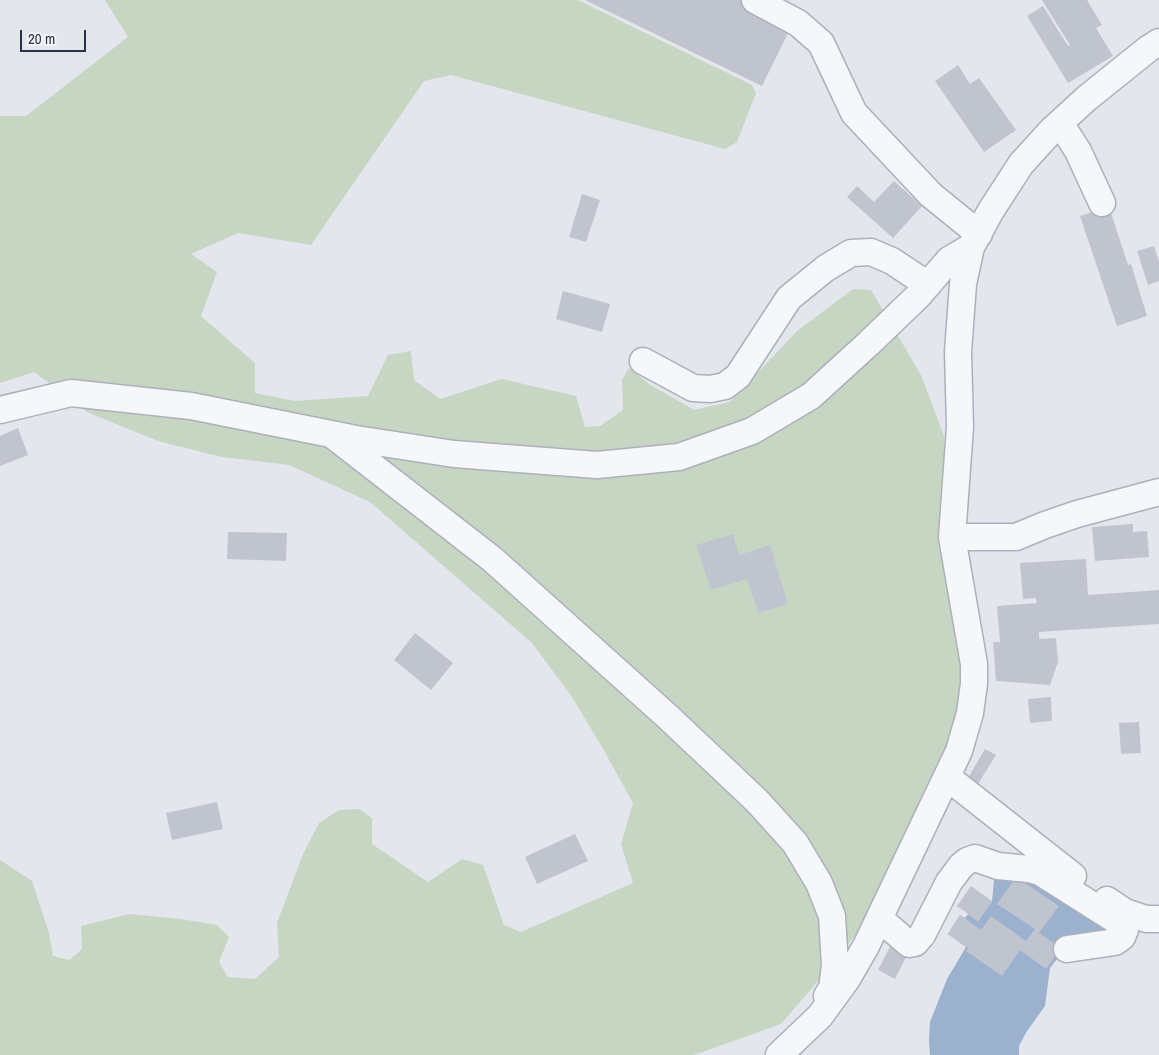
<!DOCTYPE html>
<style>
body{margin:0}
#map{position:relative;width:1159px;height:1055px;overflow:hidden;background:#e3e6ec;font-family:"Archivo Narrow",sans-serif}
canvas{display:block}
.scale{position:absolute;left:20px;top:30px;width:66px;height:22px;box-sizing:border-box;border:2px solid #293246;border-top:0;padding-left:6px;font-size:15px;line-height:18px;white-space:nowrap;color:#293246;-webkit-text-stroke:4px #f3f5f9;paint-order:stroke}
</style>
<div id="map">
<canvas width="1159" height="1055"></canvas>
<div class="scale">20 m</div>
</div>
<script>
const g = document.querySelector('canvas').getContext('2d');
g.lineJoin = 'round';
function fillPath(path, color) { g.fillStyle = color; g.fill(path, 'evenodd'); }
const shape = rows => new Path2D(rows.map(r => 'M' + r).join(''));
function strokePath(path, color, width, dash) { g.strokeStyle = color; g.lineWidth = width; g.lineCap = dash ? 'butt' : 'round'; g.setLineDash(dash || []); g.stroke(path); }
fillPath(shape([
 [105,0,578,0,752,85,756,93,737,142,725,149,451,75,424,81,311,245,238,233,191,254,217,272,201,316,255,363,255,393,295,401,368,396,388,355,411,351,414,380,440,399,502,379,576,396,585,427,600,426,623,410,622,380,629,368,649,384,694,410,730,402,797,331,853,289,871,290,921,375,944,436,945,536,962,660,959,700,949,753,879,905,825,973,781,1024,694,1055,0,1055,0,860,32,881,49,933,53,956,69,960,82,949,81,926,130,914,181,919,217,925,229,937,219,962,228,977,255,979,279,957,277,923,303,854,319,823,339,810,359,809,372,818,372,844,428,882,462,859,483,865,504,925,521,932,633,883,621,844,633,803,602,747,572,697,532,643,370,502,289,465,222,457,158,441,89,413,34,372,0,383,0,116,26,116,128,37]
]), '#c7d6c3');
fillPath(shape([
 [1035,872,1121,933,1067,946,1050,968,1045,1006,1027,1031,1019,1046,1019,1055,930,1055,929,1041,930,1022,947,979,966,947,948,934,960,915,965,918,968,914,978,921,992,901,994,880,997,873]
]), '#9bb1ce');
fillPath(shape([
 [585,0,740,0,792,25,762,86],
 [1042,0,1087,0,1102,25,1096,28,1113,56,1068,83,1027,16,1043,6,1068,46,1070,45],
 [958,65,970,84,979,78,1016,130,984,152,935,81],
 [894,181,922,206,893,238,847,197,857,186,874,202],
 [582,194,600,200,586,242,569,237],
 [1109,207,1128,265,1131,264,1147,316,1117,326,1080,216],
 [1154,246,1159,262,1159,281,1148,285,1137,251],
 [563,291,610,304,602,332,556,319],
 [18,428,28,455,0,466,0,436],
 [1133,524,1133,532,1147,531,1149,557,1095,561,1092,527],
 [228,532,287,533,286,561,227,559],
 [733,534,739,555,770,545,788,604,758,613,747,579,711,590,696,545],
 [1086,559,1088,595,1159,590,1159,624,1039,632,1039,639,1056,638,1058,662,1050,685,996,681,993,642,1000,642,997,606,1037,603,1036,598,1023,599,1020,563],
 [415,633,453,663,431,690,394,660],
 [1051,697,1052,721,1030,723,1028,699],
 [1139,722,1141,753,1121,754,1119,723],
 [985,749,996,755,978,784,968,778],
 [217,802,223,829,172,840,166,813],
 [575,834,588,861,537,884,525,857],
 [1016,877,1059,906,1039,933,1061,948,1046,969,1020,950,1002,976,966,951,968,948,948,934,960,915,981,930,991,916,1026,941,1035,929,997,904],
 [971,886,992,901,978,921,957,906],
 [894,939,911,947,895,979,878,970]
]), '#bfc4cf');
const minor = shape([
 [755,0,798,23,821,43,854,113,931,195,979,234],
 [1060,123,1078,151,1102,203],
 [643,361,693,388,710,389,725,386,738,376,789,298,826,268,851,253,871,252,892,261,928,285],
 [0,410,71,393,191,406,356,439,454,454,597,465,679,457,752,431,811,396,868,344,918,296,949,260,971,247],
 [335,437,492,559,668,717,757,801,795,843,819,883,832,916,835,966,832,988,827,996],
 [952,537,1016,537,1045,525,1077,514,1159,492],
 [947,777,1073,876],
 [1107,900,1125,912,1146,919,1159,919],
 [880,919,909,944,915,943,922,935,949,882,961,866,967,861,975,858,998,866,1029,869,1040,872,1122,924,1125,930,1122,937,1115,942,1067,949],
 [779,1055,820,1016,847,979,866,946,959,751,970,713,974,684,974,664,952,537,960,427,958,352,963,284,971,247,990,212,1021,164,1052,130,1087,98,1148,49,1159,42]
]);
strokePath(minor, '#abb0ba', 29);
strokePath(minor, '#f6f7fa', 26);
</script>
